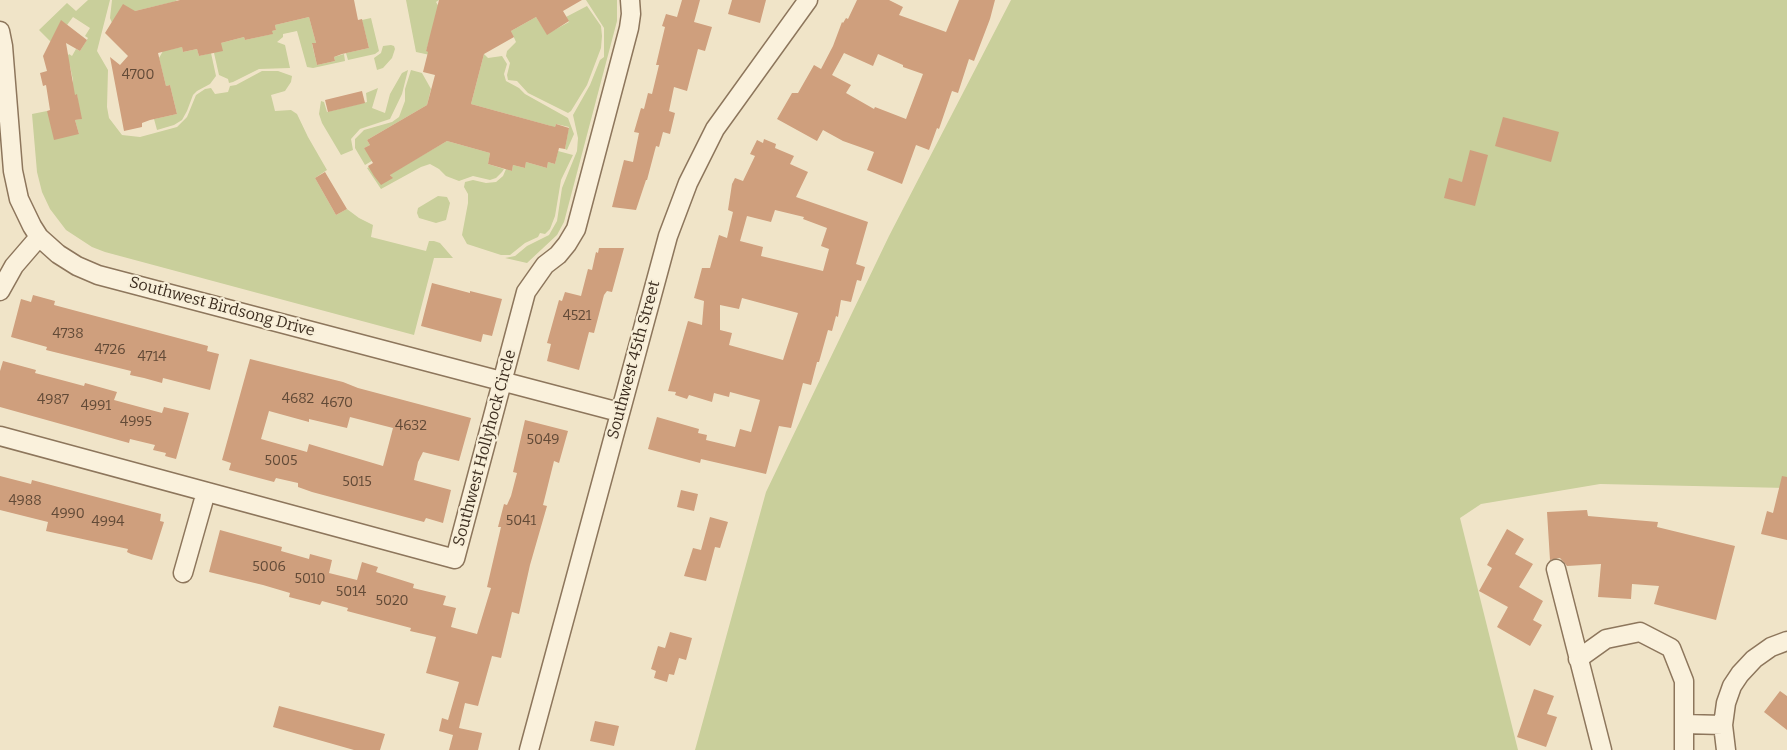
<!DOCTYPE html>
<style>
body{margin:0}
canvas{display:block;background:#f0e4c8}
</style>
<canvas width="1787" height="750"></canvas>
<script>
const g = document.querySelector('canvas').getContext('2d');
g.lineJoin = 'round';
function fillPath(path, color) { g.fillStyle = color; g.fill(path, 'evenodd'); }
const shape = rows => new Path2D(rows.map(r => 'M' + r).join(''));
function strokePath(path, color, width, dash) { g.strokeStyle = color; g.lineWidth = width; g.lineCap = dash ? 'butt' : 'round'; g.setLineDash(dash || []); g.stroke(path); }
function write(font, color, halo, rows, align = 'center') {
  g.font = font + ' Bitter,serif'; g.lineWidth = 4.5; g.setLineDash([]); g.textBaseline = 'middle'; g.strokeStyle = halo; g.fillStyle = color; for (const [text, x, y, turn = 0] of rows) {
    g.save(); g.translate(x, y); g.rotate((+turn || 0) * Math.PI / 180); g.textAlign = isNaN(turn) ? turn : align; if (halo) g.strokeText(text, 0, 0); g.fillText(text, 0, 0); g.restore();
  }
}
fillPath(shape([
 [88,0,110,0,97,51,108,70,107,107,109,118,122,135,140,137,177,127,187,117,196,95,205,89,211,88,215,94,228,92,230,86,236,85,262,71,278,71,292,76,291,82,285,91,271,95,275,111,291,110,297,114,308,137,327,170,315,178,336,215,347,209,359,218,373,225,371,237,426,251,429,241,434,241,440,243,453,258,434,258,414,335,105,252,92,247,66,230,50,209,42,192,37,172,32,114,47,111,79,134,75,120,81,119,77,95,70,96,73,80,70,66,65,60,69,54,72,56,76,49,80,51,88,38,85,36,90,28,73,17,67,25,61,21,51,42,39,30,67,3,76,11],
 [112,0,176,0,177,1,135,11,112,23,110,18],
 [406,0,439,0,436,2,439,7,426,51,431,52,430,55,416,52],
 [586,0,617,0,617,21,564,222,557,235,527,263,505,258,515,256,527,246,549,235,557,221,562,188,577,151,578,138,573,115,590,85,600,60,604,57,604,28],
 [1011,0,1787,0,1787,488,1600,484,1481,504,1460,518,1518,750,695,750,766,492,889,236],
 [587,6,601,26,602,36,601,48,587,85,571,111,568,113,528,93,517,81,508,80,507,75,510,63,506,56,507,51,516,42,511,31,536,17,547,34,569,22,566,17],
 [309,17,316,43,312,44,317,65,335,61,334,57,344,54,345,61,313,68,307,67,297,31,283,34,283,37,277,42,285,45,290,68,259,69,233,82,229,83,228,79,219,75,214,53,221,43,244,37,245,40,272,34,272,31,276,30,275,25],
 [371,18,379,51,375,54,348,60,346,53,369,48,362,20],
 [391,45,394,46,395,49,392,58,383,68,377,70,374,58,381,53,383,46],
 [182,47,183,52,197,49,199,56,211,53,216,76,210,84,197,91,193,95,187,111,182,120,174,125,157,130,154,119,177,114,170,85,166,86,159,58,163,51],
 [484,54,488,58,502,56,507,64,504,74,506,81,519,88,525,94,568,118,574,134,567,150,565,149,569,127,556,124,554,130,551,126,471,104],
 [408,70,402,94,390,119,360,129,351,139,353,150,341,155,322,123,319,114,321,101,324,102,327,112,367,102,366,93,378,88,372,108,385,113,390,94,402,73],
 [411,70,422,73,431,89,427,105,367,140,370,145,364,148,375,159,365,165,355,148,355,139,364,130,392,122,399,117,405,101,405,89],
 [447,141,490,153,488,164,504,169,502,172,496,178,490,180,473,176,459,181,446,176,439,169,430,164,421,167,381,189,367,168,369,167,392,178,389,172,392,173],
 [558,151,573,155,561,180,555,216,550,229,545,234,540,233,538,237,525,243,510,255,501,255,467,244,462,235,468,203,468,194,464,187,465,182,473,180,486,183,496,182,503,176,506,169,512,171,513,165,525,168,526,162,547,168,548,162,555,164],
 [438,196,447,197,450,203,446,220,436,223,419,218,417,213,418,208]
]), '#c9cf9b');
fillPath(shape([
 [180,0,354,0,358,20,362,19,369,48,342,54,334,57,335,61,317,65,312,43,316,43,309,17,275,25,276,30,272,31,273,34,245,40,244,37,221,43,223,51,199,56,197,49,183,52,182,47,158,53,166,86,170,85,177,114,150,120,142,123,142,127,124,131,110,57,120,65,128,56,105,33,123,4,135,11],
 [439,0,582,0,563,11,569,21,547,35,536,17,511,31,514,37,484,54,471,104,555,127,556,124,569,128,565,149,559,148,555,164,548,162,547,168,526,162,525,168,513,165,512,171,488,164,490,153,447,141,390,175,393,178,381,185,374,176,368,166,373,163,364,148,370,145,367,140,427,105,435,75,423,72,428,52,426,51],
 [682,0,700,0,694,22,712,27,705,51,698,49,687,91,674,87,669,111,675,113,670,134,663,132,659,147,656,146,647,180,646,180,636,210,612,207,623,164,624,160,633,162,639,133,634,132,641,108,644,109,648,93,652,94,659,65,656,65,665,27,662,26,666,14,677,17],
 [732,0,766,0,760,23,728,14],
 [857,0,889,0,903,7,899,15,946,32,959,0,995,0,990,19,974,61,969,59,958,93,952,91,939,129,937,128,929,150,916,145,902,184,867,170,874,152,843,141,823,130,817,141,777,119,792,93,798,93,814,65,821,69,833,46,842,22,843,23,846,18,848,19],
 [844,53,873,66,878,54,903,65,903,67,923,74,906,119,875,107,874,109,846,93,851,85,832,75],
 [61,20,87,40,80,51,66,43,75,95,77,94,82,119,75,120,79,134,54,140,47,111,50,110,46,85,43,86,40,73,47,71,43,56],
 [362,91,365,103,328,112,325,100],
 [1503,117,1559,132,1551,162,1495,146],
 [764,139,776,144,775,148,794,156,790,164,808,172,796,197,868,222,856,264,865,267,861,281,857,280,851,302,841,300,838,317,836,316,832,331,828,330,819,362,817,362,811,385,803,383,791,428,779,426,766,474,701,459,700,463,648,449,657,417,699,429,698,433,707,435,706,440,735,447,740,429,751,432,760,400,730,392,729,397,714,393,712,402,689,395,687,399,675,395,676,392,668,391,688,321,702,325,704,301,694,298,702,268,710,268,719,235,727,238,733,212,728,210,732,184,735,178,743,181,755,156,750,154,757,140,763,143],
 [775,210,804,217,803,219,827,228,821,246,829,249,823,271,761,256,763,247,740,241,747,216,771,222],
 [742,298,798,313,783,360,729,345,732,333,720,330,720,305,739,309],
 [1470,150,1488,155,1475,206,1444,198,1449,178,1462,182],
 [325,172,347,209,336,215,315,178],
 [599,248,624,248,612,292,607,291,604,295,594,333,589,332,579,370,547,361,551,344,547,343,559,300,562,301,565,292,581,296,588,269,592,270,596,252,598,253],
 [432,283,470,293,470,291,502,299,492,336,483,334,481,342,421,326],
 [33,295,55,301,54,305,208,346,207,351,219,354,210,390,163,378,162,383,144,378,130,375,131,371,46,350,47,347,11,337,21,299,31,302],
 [250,359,343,382,358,388,471,418,459,461,423,452,418,462,414,480,451,490,443,523,426,518,424,522,312,492,298,487,298,483,276,478,274,482,229,470,231,463,222,460],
 [269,411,309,422,309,419,347,428,350,417,393,428,383,466,309,444,307,452,261,439],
 [3,361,36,370,35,373,54,378,84,386,85,383,117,392,114,400,162,413,164,407,189,413,176,459,165,456,166,453,153,450,155,445,130,439,129,443,0,407,0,371],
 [525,420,568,431,559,463,554,461,543,505,547,506,530,565,519,614,512,612,501,658,492,656,478,706,465,703,459,728,482,733,478,750,449,750,453,735,439,731,442,718,448,720,459,682,426,673,436,637,410,631,411,628,347,611,348,608,322,601,320,605,289,597,290,593,263,585,209,572,220,530,282,547,281,551,309,559,310,554,332,560,329,573,357,580,362,562,378,567,376,572,414,584,413,588,446,596,443,605,456,608,451,627,477,634,491,588,487,587,501,527,498,527,504,504,507,505,511,496,517,473,513,472],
 [0,476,31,484,32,480,161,514,160,521,164,522,152,560,131,554,127,552,128,549,46,531,48,522,0,510],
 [1782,476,1787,477,1787,540,1761,534,1767,511,1773,513],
 [681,490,698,494,694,511,677,507],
 [1587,510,1588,516,1658,522,1657,527,1735,546,1716,620,1654,604,1659,586,1632,584,1631,599,1598,597,1601,564,1567,566,1560,558,1550,560,1547,512],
 [710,517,728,522,720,548,715,547,706,581,684,576,693,548,701,550],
 [1507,529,1524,539,1515,554,1533,564,1519,587,1543,601,1533,620,1542,625,1530,646,1497,627,1508,607,1479,591,1492,568,1487,565],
 [670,632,692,638,686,660,679,658,674,675,669,674,667,682,654,678,656,671,651,669,658,646,665,648],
 [1534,689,1554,696,1547,714,1557,717,1546,747,1517,737],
 [1780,691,1787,696,1787,730,1764,712],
 [279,706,385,734,380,750,354,750,273,727],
 [595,721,619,726,614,746,590,741]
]), '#cf9f7d');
const minor = shape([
 [0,31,3,46,13,171,19,199,32,226,39,237,58,254,77,266,98,275,619,412],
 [0,291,14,266,39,237],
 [0,436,455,559,526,292,545,265,558,255,567,244,576,229,629,28,631,14,630,0],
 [1556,569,1602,750],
 [183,573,206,492],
 [1578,659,1606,639,1640,632,1671,648,1684,681,1684,750],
 [1684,724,1723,725],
 [529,750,668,236,688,183,715,129,808,0],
 [1726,750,1723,725,1726,703,1732,686,1740,674,1754,659,1771,647,1787,641]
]);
strokePath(minor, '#8d765c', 21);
strokePath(minor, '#faf1dc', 18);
write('14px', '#624a37', null, [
 ["4700",138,75],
 ["4521",577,316],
 ["4738",68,334],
 ["4726",110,350],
 ["4714",152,357],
 ["4682",298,399],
 ["4987",53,400],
 ["4670",337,403],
 ["4991",96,406],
 ["4995",136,422],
 ["4632",411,426],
 ["5049",543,440],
 ["5005",281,461],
 ["5015",357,482],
 ["4988",25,501],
 ["4990",68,514],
 ["5041",521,521],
 ["4994",108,522],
 ["5006",269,567],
 ["5010",310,579],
 ["5014",351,592],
 ["5020",392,601]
]);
write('16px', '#3d2e20', '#f7eed8', [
 ["Southwest Birdsong Drive",222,307,15],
 ["Southwest 45th Street",634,360,-75],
 ["Southwest Hollyhock Circle",485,448,-75]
]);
</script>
